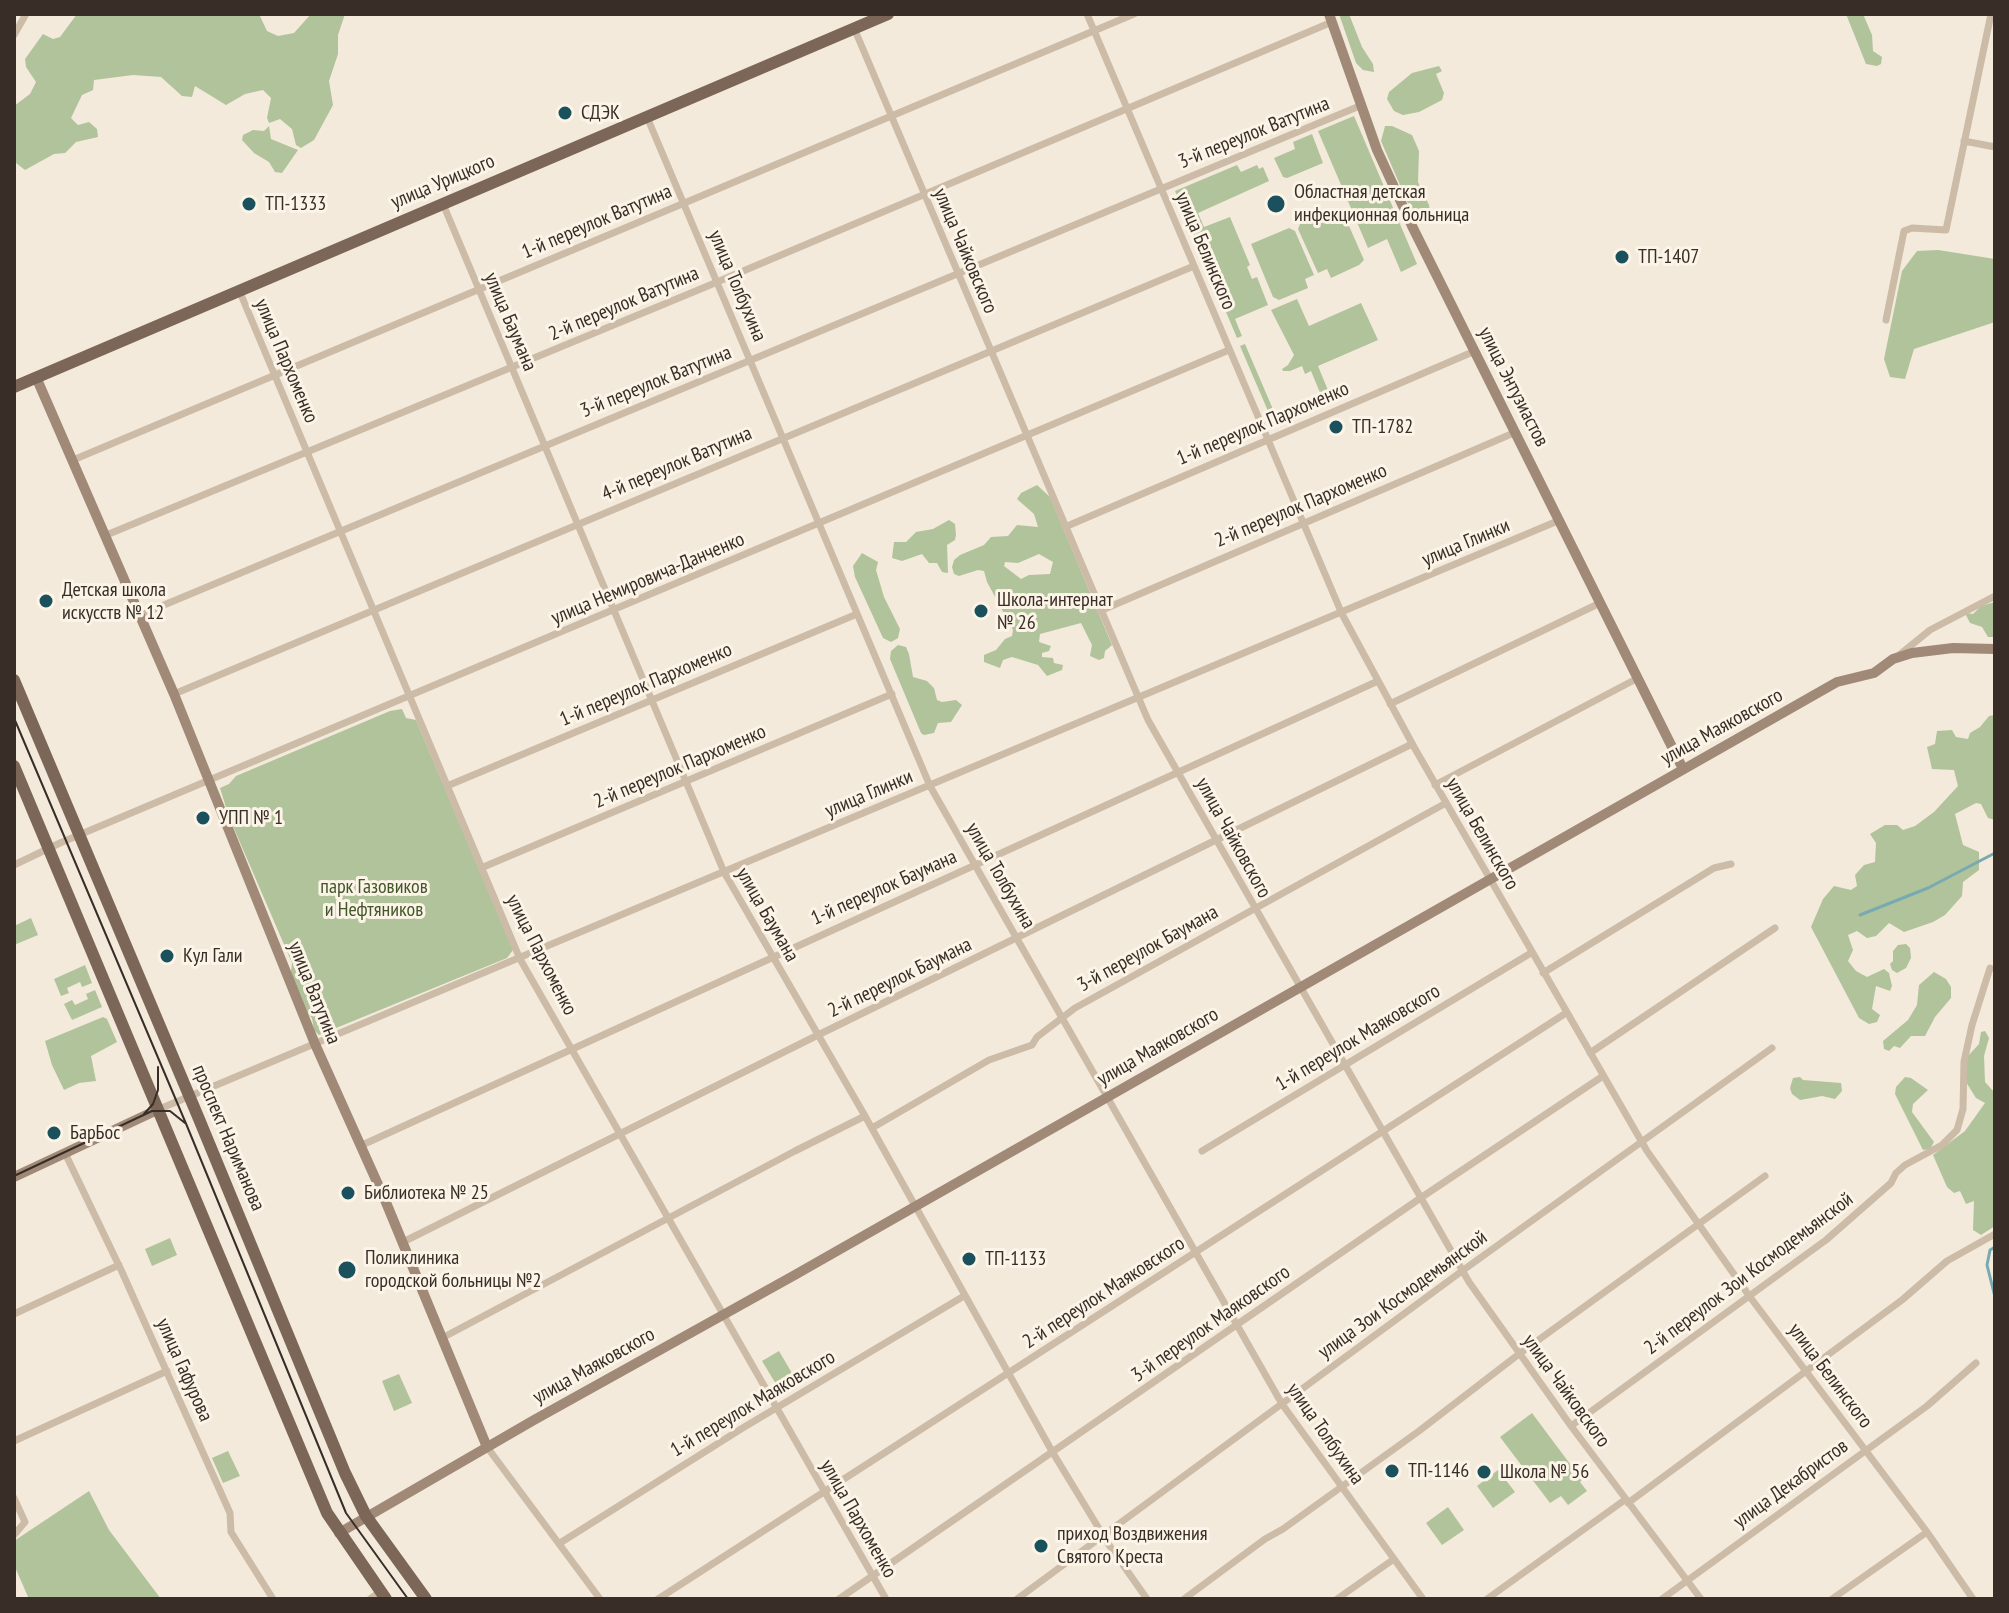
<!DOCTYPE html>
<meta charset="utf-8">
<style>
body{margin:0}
#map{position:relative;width:2009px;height:1613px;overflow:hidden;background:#f3eadb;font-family:"PT Sans Narrow",sans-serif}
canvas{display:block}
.frame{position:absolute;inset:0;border:16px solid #382e27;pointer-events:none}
</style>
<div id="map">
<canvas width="2009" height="1613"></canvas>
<div class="frame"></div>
</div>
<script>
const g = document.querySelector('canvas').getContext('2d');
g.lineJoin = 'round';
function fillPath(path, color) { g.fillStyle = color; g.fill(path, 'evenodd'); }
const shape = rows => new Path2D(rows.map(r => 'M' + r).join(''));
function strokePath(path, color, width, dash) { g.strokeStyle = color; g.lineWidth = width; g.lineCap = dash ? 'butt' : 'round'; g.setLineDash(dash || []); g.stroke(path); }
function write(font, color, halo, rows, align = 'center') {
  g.font = font + ' "PT Sans Narrow",sans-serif'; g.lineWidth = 6; g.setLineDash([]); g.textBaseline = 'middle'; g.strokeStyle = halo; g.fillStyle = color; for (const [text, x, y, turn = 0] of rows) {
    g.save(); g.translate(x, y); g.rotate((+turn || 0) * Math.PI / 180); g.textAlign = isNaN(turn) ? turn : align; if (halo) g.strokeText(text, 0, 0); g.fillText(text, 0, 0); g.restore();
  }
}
fillPath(shape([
 [77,14,259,14,267,31,278,36,294,33,311,14,345,14,338,35,338,54,329,81,333,105,314,140,301,148,296,145,292,129,280,119,269,123,267,118,271,98,263,90,245,94,226,105,195,86,192,97,182,96,161,77,133,75,94,80,93,90,82,95,71,118,78,125,89,122,97,129,98,137,76,142,65,153,54,154,25,170,16,163,14,156,14,106,30,94,36,82,26,67,25,59,43,34,53,39,60,37],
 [1339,14,1349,14,1362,47,1373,64,1374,72,1363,70,1356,63],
 [1846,14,1863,14,1872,35,1873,51,1882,57,1881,64,1877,66,1866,64],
 [1439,66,1442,71,1436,74,1444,93,1442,100,1419,112,1403,115,1394,111,1387,99,1389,92,1412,73],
 [1354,116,1417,264,1401,272,1387,239,1368,248,1318,131],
 [269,126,271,139,298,150,282,173,275,172,269,162,254,153,242,140,243,135,253,130,264,131],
 [1385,126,1392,126,1412,135,1419,151,1418,182,1429,205,1430,211,1426,214,1417,212,1409,206,1381,141],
 [1312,134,1323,163,1287,178,1283,177,1274,158,1295,149,1293,142],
 [1237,165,1241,172,1257,165,1259,169,1263,167,1269,181,1198,213,1204,227,1230,217,1250,265,1247,267,1252,279,1257,277,1268,305,1235,319,1242,336,1237,338,1175,191],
 [1334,209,1342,210,1364,260,1359,265,1331,278,1327,269,1318,273,1298,229,1300,224],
 [1289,228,1295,231,1314,275,1305,279,1308,288,1279,300,1273,297,1251,244],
 [1938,250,1995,259,1995,322,1914,349,1905,379,1890,377,1884,359,1902,271,1917,251],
 [1297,299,1309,326,1361,303,1378,340,1318,366,1332,400,1274,425,1240,346,1245,344,1275,414,1321,395,1311,371,1305,374,1302,366,1290,371,1283,371,1282,369,1288,365,1294,355,1271,310],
 [1037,485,1050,497,1112,645,1105,651,1104,658,1099,660,1090,656,1092,645,1081,623,1040,634,1039,642,1051,646,1049,651,1042,653,1042,657,1053,658,1054,663,1063,665,1062,670,1047,676,1038,665,1012,657,1003,660,1000,668,984,662,984,655,996,650,1005,639,1012,636,1013,630,987,582,984,571,978,570,959,576,954,574,952,567,954,560,960,555,984,545,991,537,1008,536,1017,525,1038,527,1034,514,1017,499,1021,493],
 [1039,554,1053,562,1050,574,1029,575,1021,579,1004,566,1005,562,1018,563],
 [949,520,955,524,956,535,955,540,947,545,948,573,942,572,937,563,929,563,922,554,902,561,892,558,894,542,906,542,916,532,933,529],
 [862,553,878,562,876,570,884,597,900,629,898,638,891,642,883,638,855,577,853,566],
 [1995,602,1995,637,1988,637,1982,627,1970,623,1965,613,1973,614,1981,606],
 [898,645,906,647,909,654,913,677,927,681,934,688,937,700,942,702,956,700,962,705,951,722,938,723,934,733,924,735,921,733,890,659,891,651],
 [402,709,406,718,416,720,513,950,507,958,319,1035,314,1030,312,1018,305,1011,291,972,292,963,229,817,220,788,229,784,236,776,390,711],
 [1995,715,1995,820,1988,818,1981,804,1976,803,1955,814,1963,845,1979,852,1979,870,1963,882,1962,896,1945,915,1933,922,1904,932,1889,923,1876,936,1867,938,1857,931,1848,935,1853,950,1848,961,1856,971,1867,977,1884,969,1889,973,1892,986,1890,991,1876,986,1872,1009,1880,1015,1877,1022,1869,1024,1859,1018,1811,927,1823,899,1834,886,1851,890,1857,886,1855,875,1864,865,1875,862,1876,843,1870,834,1885,825,1897,825,1903,830,1915,826,1934,812,1958,786,1954,770,1932,769,1927,747,1935,744,1937,731,1952,730,1956,737,1968,739,1970,733,1980,727,1989,716],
 [31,918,38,935,14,945,14,926],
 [1906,944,1910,948,1911,958,1906,968,1897,973,1892,970,1890,964,1893,961,1893,951,1898,945],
 [85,965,92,983,82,987,80,982,67,988,69,993,61,996,54,979],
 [1934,972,1946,979,1951,987,1951,998,1935,1017,1925,1036,1911,1036,1900,1048,1894,1046,1889,1051,1884,1049,1883,1041,1908,1020,1917,1005,1919,985],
 [95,990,102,1007,72,1020,64,1004,72,1000,75,1005,88,999,86,994],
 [103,1017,107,1019,117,1042,91,1056,96,1081,79,1083,64,1090,52,1065,45,1041],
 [1985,1031,1989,1038,1984,1056,1985,1082,1995,1093,1995,1226,1981,1235,1973,1230,1974,1201,1966,1204,1960,1191,1954,1193,1947,1187,1933,1155,1965,1131,1985,1103,1976,1098,1966,1082,1966,1064,1968,1056,1979,1044,1981,1032],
 [1800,1077,1803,1080,1841,1083,1842,1091,1835,1099,1822,1096,1800,1100,1792,1094,1790,1088,1793,1078],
 [1905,1077,1911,1078,1928,1090,1913,1104,1912,1112,1934,1142,1930,1149,1923,1150,1895,1094,1896,1087],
 [170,1238,177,1255,152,1266,145,1249],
 [779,1351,796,1380,779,1389,762,1361],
 [399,1374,412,1403,394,1411,382,1381],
 [1532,1413,1582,1480,1580,1482,1587,1491,1568,1505,1561,1496,1550,1503,1500,1437],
 [228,1451,240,1476,223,1483,212,1458],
 [1498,1470,1515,1492,1493,1508,1477,1486],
 [89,1491,109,1530,161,1599,29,1599,14,1565,14,1541],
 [1448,1507,1464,1530,1442,1545,1426,1523]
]), '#b1c39a');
strokePath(shape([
 [1860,915,1928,888,1995,853],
 [1995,1247,1990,1250,1987,1265,1995,1297]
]), '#78aab2', 3);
strokePath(shape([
 [1087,14,1342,614,1414,747,1647,1151,1750,1297,1927,1532,1973,1599],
 [854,28,1148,720,1469,1282,1571,1426,1701,1599],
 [14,35,26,14],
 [647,117,930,786,1282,1404,1423,1599],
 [1964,141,1995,147],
 [443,204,724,872,865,1116,1053,1453,1109,1545,1147,1599],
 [239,290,520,959,886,1599],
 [1886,320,1904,231,1912,228,1946,230,1991,14],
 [73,460,1134,14],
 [1065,527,1475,351],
 [104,536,703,288,1332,22],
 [1100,611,1516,432],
 [140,615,1362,105],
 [1898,656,1930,630,1995,596],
 [174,694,1194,266],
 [1390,704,1600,603],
 [1435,785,1638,678],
 [447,786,857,614],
 [14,865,60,843,1229,350],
 [481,868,892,694],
 [1543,973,1714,868,1731,864],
 [1590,1053,1775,928],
 [157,1110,1560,520],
 [872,1128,989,1060,1032,1045,1037,1037,1075,1008,1446,803],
 [360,1146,1378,681],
 [1202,1151,1531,953],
 [65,1153,122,1272,230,1513,231,1532,273,1599],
 [403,1242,816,1036,1412,744],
 [14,1314,119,1265],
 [442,1338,795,1151,865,1116],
 [1571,1426,1826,1240,1891,1183,1896,1173,1905,1165,1942,1145,1957,1130,1963,1109,1964,1062,1972,1025,1990,968],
 [14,1441,167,1371],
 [487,1447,600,1599],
 [14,1498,25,1522,14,1535],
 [1628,1503,1902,1300,1947,1261,1995,1234],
 [560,1543,741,1429,964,1296],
 [370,1599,381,1591],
 [658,1599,1566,1013],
 [839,1599,1422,1197,1603,1076],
 [1017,1599,1462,1271,1772,1048],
 [1184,1599,1265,1539,1283,1529,1419,1431,1519,1354,1765,1176],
 [1337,1599,1394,1559],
 [1487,1599,1626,1499],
 [1662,1599,1927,1406,1976,1363],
 [1832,1599,1927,1532]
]), '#ccbba6', 7);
strokePath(shape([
 [1329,14,1377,150,1412,226,1683,769],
 [36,377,174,694,315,1044,385,1200,487,1447],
 [14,1177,157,1110],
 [339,1533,534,1420,793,1276,1837,682,1874,673,1893,659,1912,653,1953,648,1995,649]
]), '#a08a77', 10);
strokePath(shape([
 [14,387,888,14],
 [14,680,199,1119,345,1473,366,1516,426,1599],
 [14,766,327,1513,386,1599]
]), '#7b6657', 12);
strokePath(shape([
 [14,718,187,1126,346,1513,408,1599],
 [144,1114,153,1104,158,1090,158,1067],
 [14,1176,152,1111,170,1111,185,1123]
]), '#382e27', 2);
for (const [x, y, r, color] of [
 [565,113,8,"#1a515c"],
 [249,204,8,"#1a515c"],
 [1276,204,10,"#1a515c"],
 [1622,257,8,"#1a515c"],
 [1336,427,8,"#1a515c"],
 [46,601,8,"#1a515c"],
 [981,611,8,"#1a515c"],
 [203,818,8,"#1a515c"],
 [167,956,8,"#1a515c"],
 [54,1133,8,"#1a515c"],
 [348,1193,8,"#1a515c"],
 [969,1259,8,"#1a515c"],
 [347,1270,10,"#1a515c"],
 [1392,1471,8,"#1a515c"],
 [1484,1472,8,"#1a515c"],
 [1041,1546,8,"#1a515c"]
]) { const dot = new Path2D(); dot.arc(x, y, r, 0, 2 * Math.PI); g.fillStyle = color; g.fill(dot); strokePath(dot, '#fbf4e7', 3); }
write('20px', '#382e27', '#fbf4e7', [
 ["СДЭК",581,113],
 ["Областная детская",1294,192],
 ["инфекционная больница",1294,215],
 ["ТП-1333",265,204],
 ["ТП-1407",1638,257],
 ["ТП-1782",1352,427],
 ["Детская школа",62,590],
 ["искусств № 12",62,613],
 ["Школа-интернат",997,600],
 ["№ 26",997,623],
 ["УПП № 1",219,818],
 ["Кул Гали",183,956],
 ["БарБос",70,1133],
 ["Библиотека № 25",364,1193],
 ["Поликлиника",365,1258],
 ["городской больницы №2",365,1281],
 ["ТП-1133",985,1259],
 ["ТП-1146",1408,1471],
 ["Школа № 56",1500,1472],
 ["приход Воздвижения",1057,1534],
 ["Святого Креста",1057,1557]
], 'left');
write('20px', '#382e27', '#fbf4e7', [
 ["3-й переулок Ватутина",1254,133,-22],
 ["улица Урицкого",443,182,-23],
 ["1-й переулок Ватутина",597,222,-23],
 ["улица Чайковского",965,251,67],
 ["улица Белинского",1205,251,67],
 ["улица Толбухина",737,286,67],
 ["2-й переулок Ватутина",624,304,-23],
 ["улица Баумана",510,322,67],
 ["улица Пархоменко",286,361,67],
 ["3-й переулок Ватутина",656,382,-22],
 ["улица Энтузиастов",1513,387,63],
 ["1-й переулок Пархоменко",1263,424,-23],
 ["4-й переулок Ватутина",677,464,-23],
 ["2-й переулок Пархоменко",1301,506,-23],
 ["улица Глинки",1466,543,-23],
 ["улица Немировича-Данченко",648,579,-23],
 ["1-й переулок Пархоменко",646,685,-23],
 ["улица Маяковского",1722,727,-29],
 ["2-й переулок Пархоменко",680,767,-23],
 ["улица Глинки",869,794,-23],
 ["улица Белинского",1482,834,60],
 ["улица Чайковского",1233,838,61],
 ["улица Толбухина",1000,876,60],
 ["1-й переулок Баумана",884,888,-24],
 ["улица Баумана",767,915,60],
 ["3-й переулок Баумана",1148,949,-29],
 ["улица Пархоменко",541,955,63],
 ["2-й переулок Баумана",900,978,-26],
 ["улица Ватутина",314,993,68],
 ["1-й переулок Маяковского",1358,1038,-31],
 ["улица Маяковского",1158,1047,-30],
 ["проспект Нариманова",228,1138,67],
 ["2-й переулок Зои Космодемьянской",1749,1274,-37],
 ["2-й переулок Маяковского",1104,1293,-33],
 ["улица Зои Космодемьянской",1403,1295,-36],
 ["3-й переулок Маяковского",1211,1324,-35],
 ["улица Маяковского",594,1366,-29],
 ["улица Гафурова",184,1370,66],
 ["улица Белинского",1830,1376,53],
 ["улица Чайковского",1566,1391,54],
 ["1-й переулок Маяковского",753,1404,-31],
 ["улица Толбухина",1325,1434,55],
 ["улица Декабристов",1791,1484,-36],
 ["улица Пархоменко",858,1519,60]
]);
write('20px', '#425729', '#fbf4e7', [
 ["парк Газовиков",374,887],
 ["и Нефтяников",374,910]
]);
</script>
